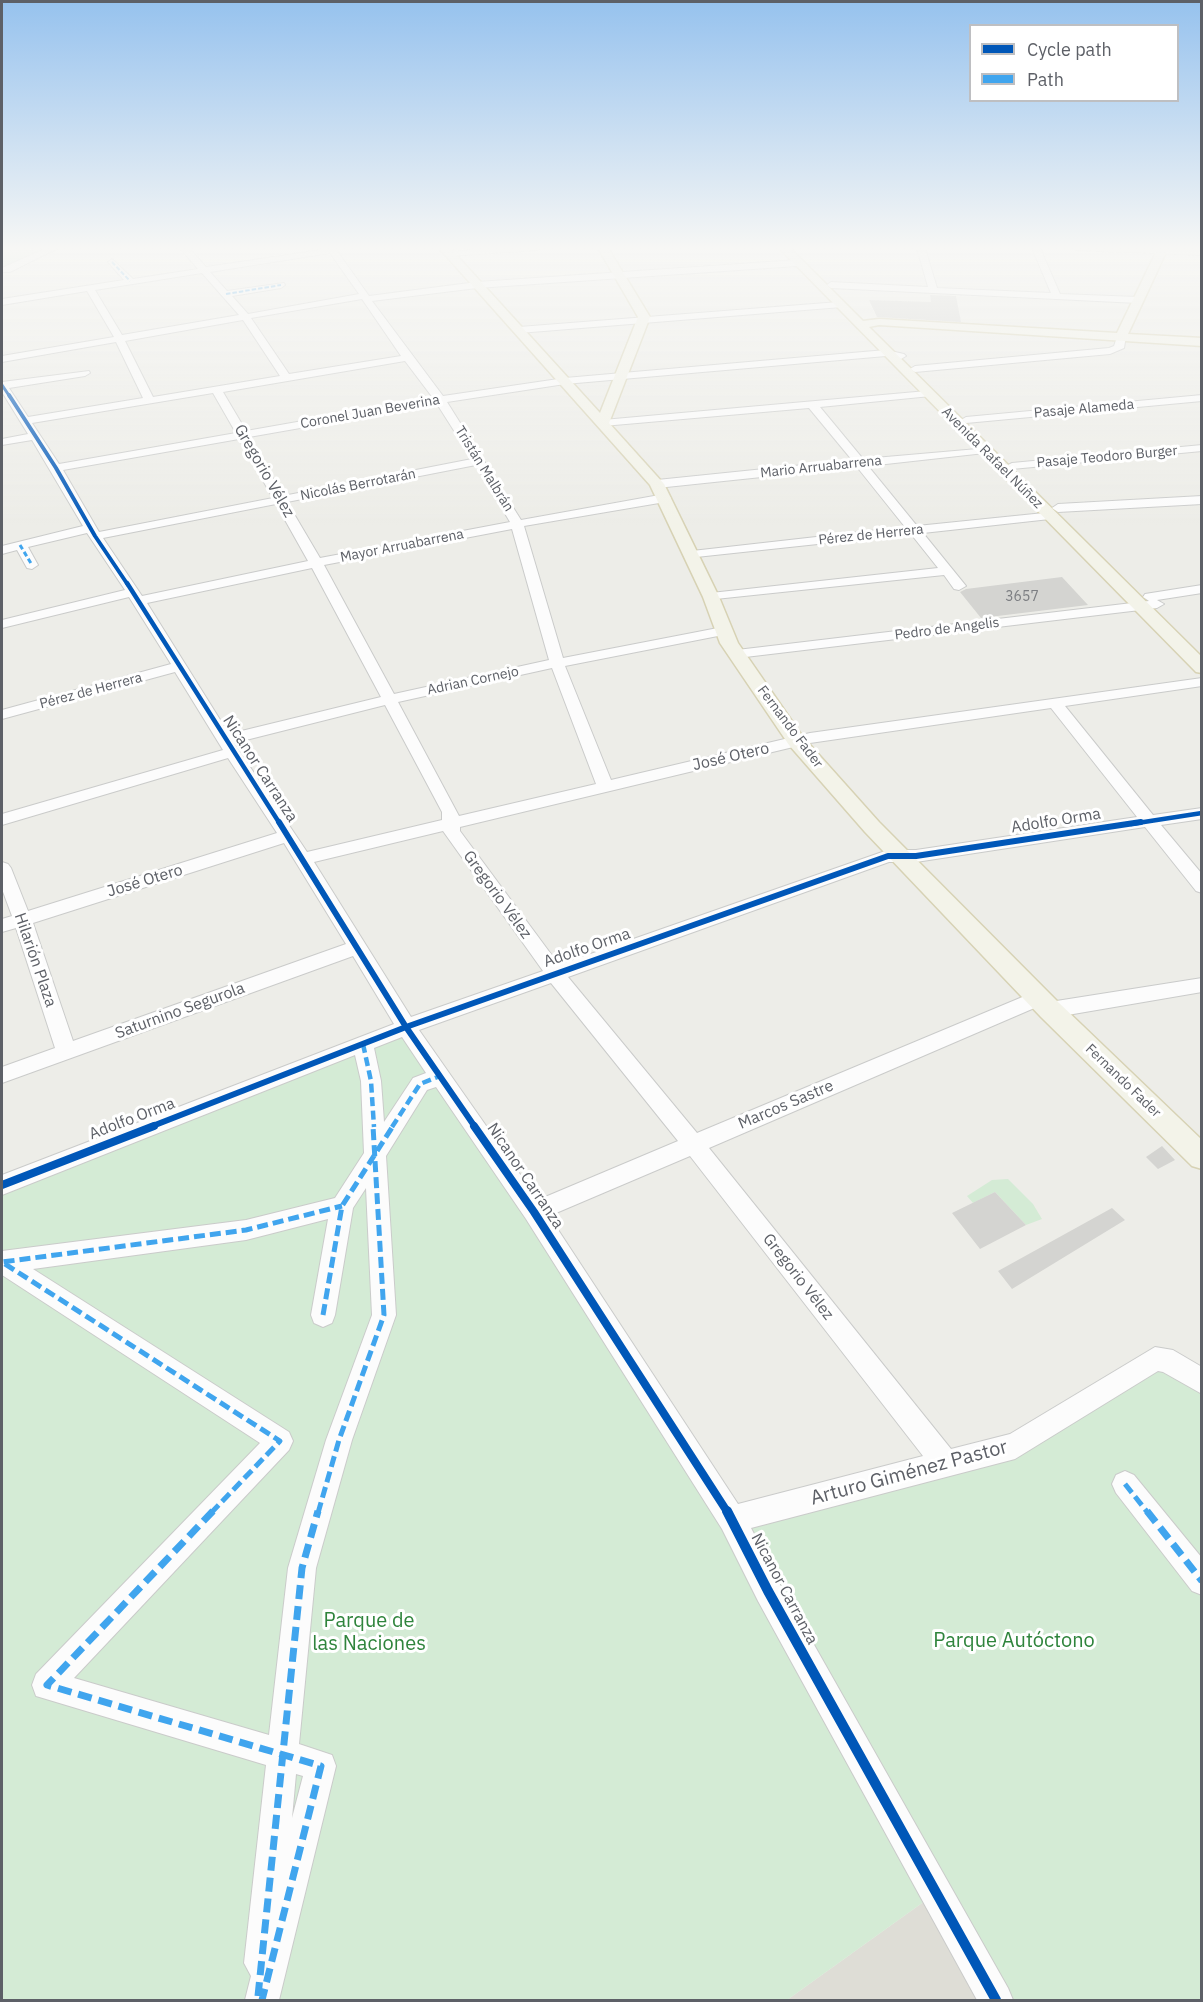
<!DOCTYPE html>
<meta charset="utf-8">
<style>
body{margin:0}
#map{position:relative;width:1203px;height:2002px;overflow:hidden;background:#edede8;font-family:"IBM Plex Sans",sans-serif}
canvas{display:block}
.frame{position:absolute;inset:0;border:3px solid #5d6067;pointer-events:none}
.legend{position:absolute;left:969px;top:24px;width:210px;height:78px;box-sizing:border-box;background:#fff;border:2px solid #bebfc2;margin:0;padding:8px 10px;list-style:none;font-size:18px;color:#5d6067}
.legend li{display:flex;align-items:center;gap:12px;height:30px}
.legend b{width:30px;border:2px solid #bebfc2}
</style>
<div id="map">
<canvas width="1203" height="2002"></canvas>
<div class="frame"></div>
<ul class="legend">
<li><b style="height:8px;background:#0057b8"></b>Cycle path</li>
<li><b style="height:8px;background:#40a5ee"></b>Path</li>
</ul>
</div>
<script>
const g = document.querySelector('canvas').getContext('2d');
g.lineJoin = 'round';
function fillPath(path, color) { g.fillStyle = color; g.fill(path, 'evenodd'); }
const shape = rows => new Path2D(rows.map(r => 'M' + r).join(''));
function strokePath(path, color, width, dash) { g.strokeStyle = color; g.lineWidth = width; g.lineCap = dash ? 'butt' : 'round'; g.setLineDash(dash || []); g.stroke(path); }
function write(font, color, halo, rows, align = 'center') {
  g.font = font + ' "IBM Plex Sans",sans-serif'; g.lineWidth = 6; g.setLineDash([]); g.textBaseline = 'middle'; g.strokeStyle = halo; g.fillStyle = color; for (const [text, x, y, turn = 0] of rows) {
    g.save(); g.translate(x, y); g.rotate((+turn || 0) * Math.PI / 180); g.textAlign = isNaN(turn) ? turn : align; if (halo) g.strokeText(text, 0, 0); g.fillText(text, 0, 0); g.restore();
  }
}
fillPath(shape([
 [936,1893,996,2000,787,2000]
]), '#deddd6');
fillPath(shape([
 [2,248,16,248,40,251,7,268,2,267],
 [406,1027,732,1519,1015,1446,1172,1363,1201,1382,1201,2000,996,2000,903,1832,936,1893,787,2000,2,2000,2,1185],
 [1008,1179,1033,1204,1042,1219,1026,1225,995,1192,973,1203,967,1196,992,1180]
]), '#d4ebd5');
fillPath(shape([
 [930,295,956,296,961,322,877,317,869,300,931,302],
 [1062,577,1088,605,981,618,960,592,966,589],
 [1162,1146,1175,1160,1158,1169,1146,1157],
 [995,1192,1026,1225,980,1249,952,1213],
 [1112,1208,1125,1220,1012,1289,998,1271]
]), '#d4d4d1');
const minor = shape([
 [47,248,58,248,10,272,2,272,2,268,47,248],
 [180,248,189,248,206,267,335,248,369,296,477,282,797,260,801,263,797,266,477,288,372,301,443,396,565,378,886,350,904,354,906,356,901,359,886,356,565,384,447,402,521,520,665,494,671,498,665,502,524,526,563,658,723,627,730,631,723,635,565,666,611,780,810,733,1202,678,1202,686,1065,706,1153,815,1202,808,1202,819,1161,825,1202,874,1202,893,1196,891,1145,827,916,862,889,862,568,977,697,1133,1032,993,1039,991,1046,993,1049,998,1046,1003,709,1148,951,1449,1010,1434,1155,1347,1173,1350,1202,1367,1202,1394,1163,1372,1158,1371,1015,1459,751,1528,778,1581,1008,1988,1013,2000,977,2000,758,1601,722,1529,526,1219,436,1087,427,1090,386,1156,396,1315,352,1440,316,1568,299,1744,332,1755,336,1766,279,2000,245,2000,251,1976,244,1963,266,1765,36,1696,32,1685,36,1674,260,1443,2,1275,2,1251,246,1220,335,1198,364,1153,361,1081,355,1055,2,1195,2,1175,394,1024,353,956,2,1083,2,1067,55,1048,16,928,2,932,2,919,12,916,2,889,2,862,8,864,11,868,28,911,277,833,228,758,2,825,2,814,223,750,175,672,2,719,2,710,171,664,129,597,2,628,2,620,125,590,87,533,28,547,38,565,32,569,27,568,17,550,2,554,2,546,83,526,32,440,2,445,2,439,28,434,2,392,2,382,89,371,90,373,85,376,9,388,28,417,143,398,116,342,2,362,2,356,114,337,87,291,2,305,2,299,124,280,108,262,112,259,133,279,198,269,180,248],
 [330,253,359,294,248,314,232,296,281,288,285,285,284,283,227,291,210,272,330,253],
 [202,273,239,315,122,335,95,290,202,273],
 [362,299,401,356,289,374,251,318,362,299],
 [243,320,280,376,153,397,125,341,243,320],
 [405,361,433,398,246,431,223,392,405,361],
 [213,393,236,433,59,464,32,423,213,393],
 [437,404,472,459,283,496,249,437,437,404],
 [239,439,273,498,99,532,63,470,239,439],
 [476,465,510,522,320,558,287,502,476,465],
 [276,504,308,561,142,596,103,538,276,504],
 [512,529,549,660,394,694,324,565,512,529],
 [312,568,381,697,229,734,147,603,312,568],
 [552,668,596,784,459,816,398,702,552,668],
 [385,705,442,812,442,820,307,852,234,743,385,705],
 [1051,708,1137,817,916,850,888,850,559,965,460,831,460,827,810,743,1051,708],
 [443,831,543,971,411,1017,314,862,443,831],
 [284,843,346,944,73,1041,33,923,284,843],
 [551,983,678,1141,538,1200,419,1030,551,983],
 [402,1037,426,1073,413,1078,384,1122,381,1081,374,1048,402,1037],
 [690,1156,923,1456,738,1504,549,1216,690,1156],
 [366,1188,372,1315,326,1440,288,1568,269,1735,74,1678,289,1450,293,1441,289,1432,33,1269,246,1240,328,1219,311,1315,314,1323,323,1327,332,1323,335,1315,353,1208,366,1188],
 [296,1774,303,1776,292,1818,296,1774],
 [497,248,540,248,536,250,450,256,446,254,450,252,497,248],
 [917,248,925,248,937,288,1051,293,1032,248,1040,248,1060,294,1138,297,1142,300,1138,303,831,288,827,285,831,282,928,287,917,248],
 [1072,248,1202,250,1202,255,1076,250,1072,248],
 [839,302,842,303,842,307,519,333,514,330,519,327,839,302],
 [1118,334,1126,336,1124,348,1110,354,915,372,910,369,915,366,1109,348,1114,346,1118,334],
 [927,391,932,394,931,396,820,407,863,459,989,448,991,450,985,453,868,466,917,526,1054,512,1054,518,1050,519,923,533,966,586,959,590,954,589,944,575,706,600,704,597,706,594,711,593,938,568,911,534,687,558,686,555,692,551,905,527,857,467,657,488,651,484,657,480,852,460,809,408,603,426,598,423,603,420,927,391],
 [1202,395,1202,401,966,423,961,420,966,417,1202,395],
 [1202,445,1202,451,1012,469,1006,466,1012,463,1202,445],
 [1202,496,1202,504,1058,512,1052,508,1058,504,1202,496],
 [1202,585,1202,593,1157,600,1164,604,1157,608,737,658,730,654,737,650,1149,601,1143,597,1145,594,1202,585],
 [1202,978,1202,992,1050,1018,1043,1015,1040,1010,1043,1005,1050,1002,1202,978],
 [1125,1471,1134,1475,1202,1558,1202,1595,1192,1591,1116,1493,1112,1484,1116,1475,1125,1471]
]);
const major = shape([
 [439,248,450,248,600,413,638,317,598,248,608,248,650,317,609,423,664,484,719,597,738,643,803,737,879,822,1059,1003,1202,1140,1202,1169,1192,1166,1041,1017,865,832,789,745,720,643,703,597,650,485,439,248],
 [779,248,790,248,863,321,879,319,1117,333,1158,248,1168,248,1128,334,1202,338,1202,346,879,325,869,327,1202,657,1202,673,1196,672,779,248]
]);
strokePath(minor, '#cacbca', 2);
strokePath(major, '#d7d2b4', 3);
fillPath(minor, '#fcfcfc');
fillPath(major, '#f3f3e9');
strokePath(shape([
 [112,262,130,281],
 [226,294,281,285]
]), '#40a5ee', 2, [4.5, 2]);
strokePath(shape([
 [20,545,32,565]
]), '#40a5ee', 3, [5, 3]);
strokePath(shape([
 [363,1044,371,1081,374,1127],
 [392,1127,420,1084,440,1076]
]), '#40a5ee', 4.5, [9, 4.5]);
strokePath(shape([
 [323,1315,342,1206,393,1126],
 [1125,1484,1148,1513],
 [211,1513,280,1441,2,1262,246,1230,342,1206],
 [318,1513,339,1440,384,1315,373,1126]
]), '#40a5ee', 5, [11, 5]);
strokePath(shape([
 [213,1511,47,1685,321,1766,262,2000],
 [1147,1511,1202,1581],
 [258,1996,302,1568,318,1511]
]), '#40a5ee', 7, [14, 7]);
strokePath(shape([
 [2,385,10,397]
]), '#0057b8', 3);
strokePath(shape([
 [9,395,56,468,95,536,128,585]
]), '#0057b8', 4);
strokePath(shape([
 [127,583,280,824],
 [1131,824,1202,813]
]), '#0057b8', 4.5);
strokePath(shape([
 [279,822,406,1027,475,1127],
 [150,1127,406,1027,888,856,916,856,1141,822]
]), '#0057b8', 6);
strokePath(shape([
 [474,1126,534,1212,728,1513],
 [2,1185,154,1126]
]), '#0057b8', 8);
strokePath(shape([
 [727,1511,768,1591,996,2000]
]), '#0057b8', 10);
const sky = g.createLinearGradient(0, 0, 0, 529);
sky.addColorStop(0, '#96c2ee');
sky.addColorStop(0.47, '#f7f7f5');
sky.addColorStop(1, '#f7f7f500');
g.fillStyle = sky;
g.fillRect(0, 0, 1203, 529);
write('14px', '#5d6067', '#fff', [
 ["Pasaje Alameda",1084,409,-5],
 ["Coronel Juan Beverina",370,412,-10],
 ["Pasaje Teodoro Burger",1107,457,-5],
 ["Avenida Rafael Núñez",992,458,45],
 ["Mario Arruabarrena",821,467,-6],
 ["Tristán Malbrán",484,469,58],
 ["Nicolás Berrotarán",358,485,-11],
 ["Pérez de Herrera",871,535,-6],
 ["Mayor Arruabarrena",402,546,-11],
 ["Pedro de Angelis",947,629,-7],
 ["Adrian Cornejo",473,681,-12],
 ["Pérez de Herrera",91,691,-15],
 ["Fernando Fader",790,727,53],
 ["Fernando Fader",1123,1081,44]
]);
write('14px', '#7c7e82', null, [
 ["3657",1022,597]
]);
write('16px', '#5d6067', '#fff', [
 ["Gregorio Vélez",264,471,60],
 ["José Otero",731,757,-13],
 ["Nicanor Carranza",260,769,57],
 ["Adolfo Orma",1056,821,-9],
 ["José Otero",145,881,-17],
 ["Gregorio Vélez",497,895,54],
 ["Adolfo Orma",587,948,-19],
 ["Hilarión Plaza",35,960,71],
 ["Saturnino Segurola",180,1011,-20],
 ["Marcos Sastre",786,1105,-23],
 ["Adolfo Orma",132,1119,-21],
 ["Nicanor Carranza",525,1176,56],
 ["Gregorio Vélez",798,1277,52],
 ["Nicanor Carranza",784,1589,62]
]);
write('20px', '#5d6067', '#fff', [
 ["Arturo Giménez Pastor",909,1473,-15]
]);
write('20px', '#2f843c', '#fff', [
 ["Parque de",369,1621],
 ["las Naciones",369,1644],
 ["Parque Autóctono",1014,1641]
]);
</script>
